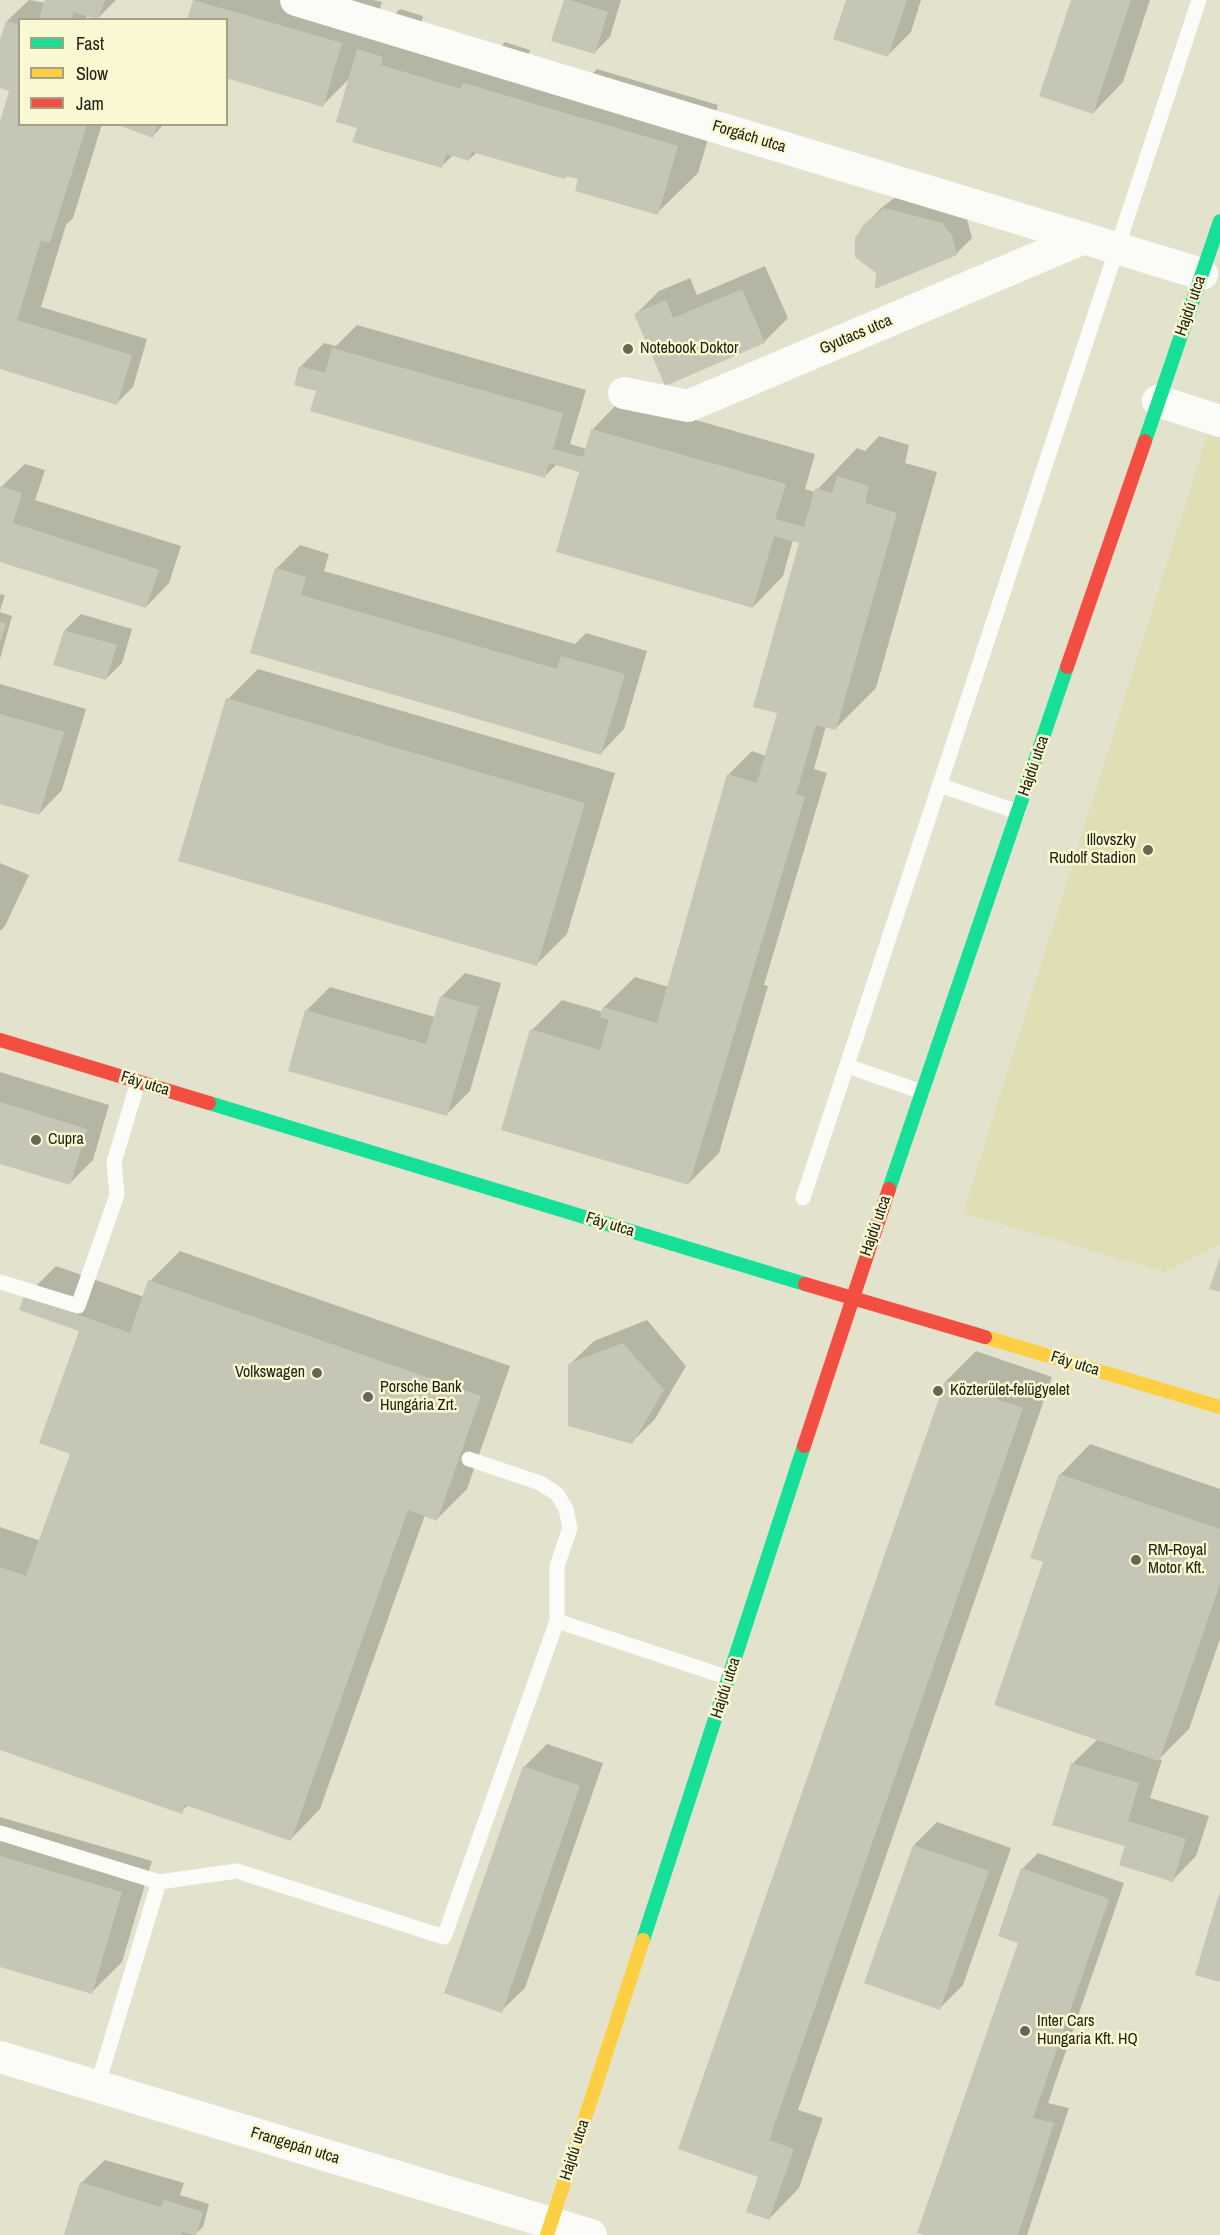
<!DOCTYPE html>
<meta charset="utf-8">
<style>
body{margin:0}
#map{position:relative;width:1220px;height:2235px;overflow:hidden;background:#e3e3cd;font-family:"Archivo Narrow",sans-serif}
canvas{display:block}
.legend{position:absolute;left:18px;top:18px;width:210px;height:108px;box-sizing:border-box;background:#f9f8d2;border:2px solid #a3a286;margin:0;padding:8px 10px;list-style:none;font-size:18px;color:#222214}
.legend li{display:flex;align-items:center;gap:12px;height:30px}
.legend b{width:30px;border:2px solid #a3a286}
</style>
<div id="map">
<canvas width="1220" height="2235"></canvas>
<ul class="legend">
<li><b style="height:8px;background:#16e098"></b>Fast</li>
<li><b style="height:8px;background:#ffcf43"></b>Slow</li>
<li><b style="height:8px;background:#f24e42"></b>Jam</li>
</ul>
</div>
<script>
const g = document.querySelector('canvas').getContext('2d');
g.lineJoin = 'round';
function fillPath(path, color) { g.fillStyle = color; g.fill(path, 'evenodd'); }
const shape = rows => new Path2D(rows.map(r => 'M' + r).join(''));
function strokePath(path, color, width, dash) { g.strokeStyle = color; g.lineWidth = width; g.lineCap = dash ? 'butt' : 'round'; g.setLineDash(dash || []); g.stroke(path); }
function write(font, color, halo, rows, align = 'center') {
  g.font = font + ' "Archivo Narrow",sans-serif'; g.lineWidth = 5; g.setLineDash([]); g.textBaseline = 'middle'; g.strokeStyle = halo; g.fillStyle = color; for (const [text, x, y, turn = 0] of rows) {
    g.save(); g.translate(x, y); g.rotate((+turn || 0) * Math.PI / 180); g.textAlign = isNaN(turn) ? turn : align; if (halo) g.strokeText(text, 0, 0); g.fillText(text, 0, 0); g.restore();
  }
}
fillPath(shape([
 [1220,394,1220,1244,1165,1272,963,1213]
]), '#dfdeb5');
fillPath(shape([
 [29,0,46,3,46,0,116,0,98,18,87,15,86,20,20,20,20,124,102,124,73,218,66,225,41,307,147,339,133,387,117,403,0,367,0,127,11,90,0,86,0,43,7,21],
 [194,0,374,0,382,2,372,37,400,9,423,16,421,24,500,48,505,42,530,50,521,79,573,94,597,69,718,105,698,173,657,213,580,178,568,175,565,178,477,152,469,160,453,155,442,166,359,127,351,77,323,105,226,20,189,20],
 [565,0,621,0,610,37,594,53],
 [848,0,921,0,911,32,887,56],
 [1072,0,1150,0,1123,82,1093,113],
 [117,124,164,124,153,136],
 [901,193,967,219,972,238,956,254,877,272,865,225,881,208],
 [765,266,788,318,764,342,636,314,659,291,690,278,697,295],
 [357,325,586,390,570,444,587,449,592,430,622,399,815,454,805,489,815,492,857,448,865,451,879,436,909,445,905,463,937,472,876,688,835,729,826,726,814,769,827,773,764,985,768,986,719,1153,689,1183,532,1030,562,1000,603,1012,604,1007,635,977,669,987,728,775,752,751,766,756,779,712,801,542,793,540,783,576,753,607,580,471,557,464,545,476,318,390,300,367,324,343,336,346],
 [25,464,45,470,35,500,181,546,169,583,146,607,0,561,0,492,1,487],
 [300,545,329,554,324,571,575,644,586,633,647,651,624,729,601,753,252,652,276,569],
 [0,594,5,595,0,611],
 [0,612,12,616,0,659],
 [81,614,132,629,122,663,106,679,65,630],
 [258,669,615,773,567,934,537,964,228,699],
 [0,684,86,709,62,790,39,814,0,802],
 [0,863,29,875,5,926,0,931],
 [465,973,501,983,470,1091,447,1114,306,1011,330,987,435,1017,441,997],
 [0,1072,109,1105,93,1160,70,1183,0,1162],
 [180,1251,510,1366,467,1489,437,1519,425,1515,320,1809,290,1840,189,1804,181,1812,0,1749,0,1527,41,1541,72,1454,81,1330,26,1296,56,1266,144,1297,150,1281],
 [647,1320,686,1366,655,1419,631,1443,570,1364,594,1341],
 [976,1351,1052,1377,798,2110,823,2118,799,2188,769,2219,760,2176,946,1381],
 [1090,1444,1220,1489,1220,1639,1189,1729,1159,1759,1162,1760,1150,1798,1209,1816,1196,1856,1173,1880,1127,1845,1054,1824,1073,1763,1098,1739,1045,1561,1060,1475],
 [547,1744,603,1763,525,1988,501,2011,524,1767],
 [0,1817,152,1861,122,1962,92,1992,0,1965],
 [937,1822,1011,1848,963,1985,939,2009,914,1845],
 [1038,1853,1124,1883,1048,2103,1069,2108,1027,2235,930,2235,1020,1942,1022,1869],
 [105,2160,184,2183,180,2195,209,2204,203,2227,194,2235,66,2235,81,2183]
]), '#0003');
fillPath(shape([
 [45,0,105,0,98,20,74,12,71,20,38,20],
 [193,0,342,43,323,107,226,78,226,20,187,20],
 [564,0,570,0,608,12,595,54,551,41],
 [846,0,907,0,888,57,833,39],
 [1071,0,1131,0,1093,114,1039,96],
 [6,21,20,25,20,124,87,124,50,243,41,240,17,320,132,355,117,405,0,369,0,122,9,91,0,88,0,39],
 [357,49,383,57,381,65,461,89,463,83,678,146,658,215,575,191,578,179,566,176,565,179,472,152,469,161,446,154,442,168,352,142,357,128,336,122],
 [115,124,158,124,153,138],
 [884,208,942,223,952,235,957,255,875,289,876,273,855,257,855,238,864,224],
 [742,289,765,343,665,386,634,314,666,300,673,318],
 [332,348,563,413,553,449,583,457,591,429,786,484,775,519,804,527,815,488,832,493,837,476,869,486,865,503,897,513,836,730,816,725,796,794,805,797,689,1185,501,1130,530,1029,600,1050,609,1020,600,1017,603,1007,657,1023,727,774,757,783,777,713,753,707,799,543,774,536,753,608,556,552,579,472,549,463,545,478,310,411,316,391,294,385,299,366,325,373],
 [0,486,22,493,13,523,159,570,146,608,0,562],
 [275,568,306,577,301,595,557,669,561,656,625,674,601,755,250,653],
 [0,622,6,623,1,641,0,640],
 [64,630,117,645,106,680,53,665],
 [226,698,585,803,537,966,178,861],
 [0,714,64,732,39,815,0,804],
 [440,996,479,1007,447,1116,288,1071,305,1010,426,1044],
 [0,1102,87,1129,70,1185,0,1164],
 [1220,1257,1220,1292,1209,1289],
 [148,1280,481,1396,437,1521,408,1510,291,1841,185,1805,182,1814,0,1750,0,1567,26,1576,70,1454,39,1443,79,1331,19,1310,24,1296,130,1333],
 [623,1343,664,1390,632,1444,568,1426,568,1364],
 [945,1381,1023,1408,769,2140,794,2149,769,2220,746,2212,758,2177,678,2149],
 [1059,1474,1220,1529,1220,1584,1159,1761,994,1705,1043,1562,1030,1558],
 [1071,1763,1139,1783,1128,1821,1186,1839,1173,1882,1119,1865,1125,1846,1052,1825],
 [523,1766,580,1786,502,2013,444,1993],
 [913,1845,989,1871,940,2010,864,1983],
 [0,1856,122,1892,92,1994,0,1967],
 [1021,1868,1109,1899,1033,2118,1054,2123,1018,2235,924,2235,917,2233,1018,1943,998,1936],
 [1219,1894,1220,1894,1220,1982,1195,1975],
 [80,2182,161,2207,164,2200,203,2212,196,2235,182,2232,181,2235,64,2235]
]), '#c6c6b6');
strokePath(shape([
 [939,785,1018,812],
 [847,1066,922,1092],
 [803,1198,1199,0],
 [0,1282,78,1306,117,1195,114,1162,138,1082],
 [557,1621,729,1678],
 [0,1833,159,1882,97,2087],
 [159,1882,237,1871,444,1937,557,1621,557,1566,570,1528,566,1509,557,1494,540,1483,469,1459]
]), '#fbfbf8', 15);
strokePath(shape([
 [296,0,1202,274],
 [624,393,688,406,1084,238],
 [1158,401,1220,421],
 [0,2057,591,2235]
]), '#fbfbf8', 32);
strokePath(shape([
 [1145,441,1220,221],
 [209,1103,805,1284],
 [889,1189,1067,667],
 [643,1940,804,1446]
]), '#16e098', 14);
strokePath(shape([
 [985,1337,1220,1407],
 [547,2235,643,1940]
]), '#ffcf43', 14);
strokePath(shape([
 [1067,667,1145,441],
 [0,1040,209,1103],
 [805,1284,985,1337],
 [804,1446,889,1189]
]), '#f24e42', 14);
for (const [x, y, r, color] of [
 [628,349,6,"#665"],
 [1148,850,6,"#665"],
 [36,1140,6,"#665"],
 [317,1373,6,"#665"],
 [938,1391,6,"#665"],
 [368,1397,6,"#665"],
 [1136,1560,6,"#665"],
 [1025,2031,6,"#665"]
]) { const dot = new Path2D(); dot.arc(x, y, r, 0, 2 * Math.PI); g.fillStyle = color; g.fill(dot); strokePath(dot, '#f9f8d2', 2); }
write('16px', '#222214', '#f9f8d2', [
 ["Forgách utca",749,137,17],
 ["Hajdú utca",1191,306,-71],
 ["Gyutacs utca",856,335,-23],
 ["Hajdú utca",1034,766,-71],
 ["Fáy utca",145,1084,17],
 ["Fáy utca",610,1225,17],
 ["Hajdú utca",876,1226,-71],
 ["Fáy utca",1075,1364,17],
 ["Hajdú utca",726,1688,-72],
 ["Frangepán utca",295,2146,17],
 ["Hajdú utca",575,2150,-72]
]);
write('16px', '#222214', '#f9f8d2', [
 ["Notebook Doktor",640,349],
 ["Illovszky",1136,841,"right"],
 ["Rudolf Stadion",1136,859,"right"],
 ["Cupra",48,1140],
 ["Volkswagen",305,1373,"right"],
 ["Porsche Bank",380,1388],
 ["Hungária Zrt.",380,1406],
 ["Közterület-felügyelet",950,1391],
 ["RM-Royal",1148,1551],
 ["Motor Kft.",1148,1569],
 ["Inter Cars",1037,2022],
 ["Hungaria Kft. HQ",1037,2040]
], 'left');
</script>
